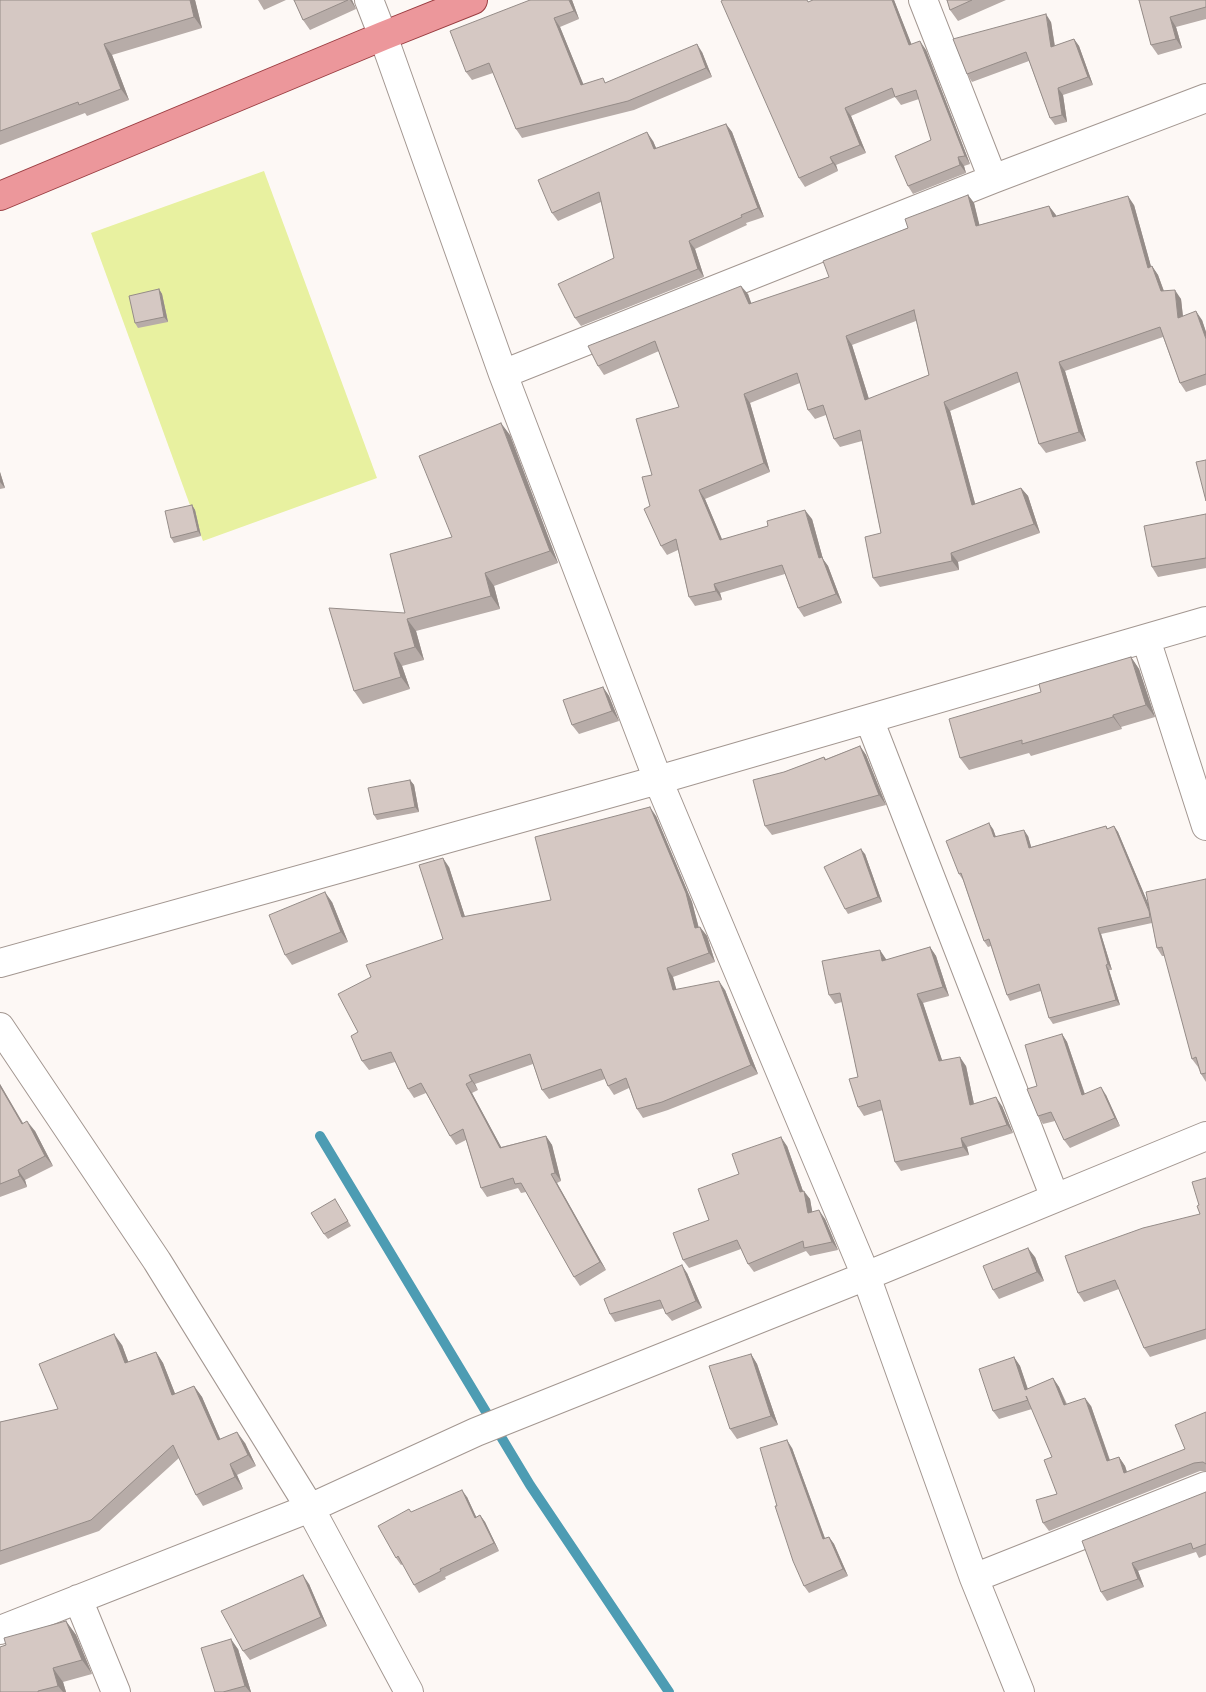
<!DOCTYPE html>
<style>
body{margin:0}
canvas{display:block;background:#fdf8f5}
</style>
<canvas width="1206" height="1692"></canvas>
<script>
const g = document.querySelector('canvas').getContext('2d');
g.lineJoin = 'round';
function fillPath(path, color) { g.fillStyle = color; g.fill(path, 'evenodd'); }
const shape = rows => new Path2D(rows.map(r => 'M' + r).join(''));
function strokePath(path, color, width, dash) { g.strokeStyle = color; g.lineWidth = width; g.lineCap = dash ? 'butt' : 'round'; g.setLineDash(dash || []); g.stroke(path); }
fillPath(shape([
 [264,171,377,478,203,541,91,233]
]), '#e8f1a0');
strokePath(shape([
 [320,1136,530,1485,669,1692]
]), '#4d9cb3', 10);
const minor = shape([
 [369,0,383,36,503,374,658,780,866,1276,974,1578,1020,1692],
 [923,0,993,179],
 [503,374,993,179,1206,98],
 [1146,639,1206,826],
 [869,719,1055,1198],
 [0,963,658,780,1206,621],
 [0,1027,157,1261,310,1508,409,1692],
 [974,1578,1206,1486],
 [78,1599,116,1692],
 [0,1630,310,1508,476,1432,866,1276,1206,1136]
]);
const major = shape([
 [0,196,383,36,473,0]
]);
strokePath(minor, '#a39791', 30);
strokePath(major, '#9a3d41', 30);
strokePath(minor, '#fff', 28);
strokePath(major, '#ec979b', 28);
fillPath(shape([
 [0,0,195,0,202,28,112,55,129,100,87,116,85,113,0,145],
 [258,0,286,0,264,10],
 [294,0,352,0,356,9,310,30,303,20],
 [530,0,572,0,579,19,560,27,583,84,607,83,702,52,712,77,634,110,522,138,516,129,493,73,472,80,466,72],
 [813,0,894,0,911,44,926,50,970,164,964,166,966,173,913,194,908,186,931,140,919,99,901,105,895,97,851,116,866,153,836,165,838,171,805,187,799,178,810,1],
 [947,0,1006,0,958,21,950,10],
 [1139,0,1206,0,1206,19,1176,27,1182,48,1158,55,1151,45],
 [1051,22,1055,46,1074,39,1079,46,1093,85,1063,95,1067,122,1055,125,1050,118,1029,61,972,82,967,74],
 [726,124,732,132,764,217,746,223,747,225,695,249,704,277,581,326,575,318,614,258,601,202,558,221,552,213,653,141,656,148],
 [968,195,974,203,979,225,1049,206,1056,216,1134,205,1151,267,1152,266,1158,275,1164,291,1181,299,1183,316,1202,320,1206,332,1206,385,1186,392,1180,383,1163,337,1065,371,1086,441,1046,453,1039,444,1020,382,950,411,975,504,1021,488,1028,496,1040,533,958,562,959,570,880,587,873,578,881,533,862,441,840,447,834,439,826,415,815,419,808,410,800,383,750,403,770,472,705,499,722,539,812,519,823,559,828,566,842,603,804,617,798,608,785,574,720,593,722,600,695,606,689,597,678,550,667,555,661,546,650,506,652,475,679,407,659,351,604,375,598,366,748,294,751,304,829,277,908,228],
 [916,321,929,375,869,399,852,345],
 [159,289,162,294,168,322,138,328,135,323],
 [510,435,558,563,494,586,500,609,416,631,424,660,402,666,410,689,363,704,354,691,405,613,452,537],
 [0,472,5,488,0,489],
 [192,505,195,510,201,536,174,543,171,538],
 [1206,514,1206,568,1158,577,1152,567],
 [1131,657,1139,669,1155,717,1121,727,1122,729,1031,756,1029,753,969,770,960,758,1041,692],
 [603,687,609,696,619,721,579,734,572,725],
 [860,746,866,755,886,805,772,835,765,826,784,772,824,757,826,759],
 [410,780,414,785,419,812,377,820,374,815],
 [656,816,692,902,699,928,700,927,707,936,715,962,673,977,676,990,725,990,758,1074,668,1110,643,1118,637,1109,629,1088,614,1095,608,1086,605,1079,549,1099,542,1090,533,1064,475,1084,478,1090,472,1093,501,1147,546,1136,552,1145,561,1181,557,1183,606,1270,580,1286,574,1277,526,1192,521,1193,518,1188,487,1197,481,1188,466,1140,456,1145,450,1136,426,1093,414,1098,408,1089,395,1062,369,1070,362,1061,358,1032,371,977,443,939,449,867,465,917,551,900],
 [1106,826,1108,829,1114,826,1118,832,1148,904,1206,879,1206,1082,1201,1074,1198,1067,1192,1059,1165,956,1162,956,1157,948,1152,923,1101,934,1112,970,1109,970,1120,1005,1053,1024,1049,1018,1041,991,1010,1001,1007,995,991,946,988,947,984,941,963,880,959,874,993,829,996,837,1028,836,1031,847],
 [865,854,882,902,848,914,845,909],
 [332,902,348,942,292,965,285,955],
 [930,947,936,956,949,996,923,1003,942,1060,966,1066,974,1104,1002,1106,1013,1133,967,1147,969,1155,901,1171,895,1162,883,1110,864,1116,858,1107,858,1077,842,1002,835,1004,829,995,886,959,886,960],
 [1062,1034,1067,1042,1085,1094,1106,1095,1120,1126,1070,1148,1064,1140,1055,1121,1043,1124,1038,1116,1037,1086],
 [0,1084,23,1123,35,1131,53,1166,25,1180,27,1187,0,1197],
 [787,1146,803,1191,810,1199,812,1212,825,1219,838,1250,810,1256,806,1251,754,1272,748,1264,741,1249,689,1268,683,1260,739,1174],
 [1206,1178,1206,1339,1150,1357,1144,1348,1119,1289,1084,1302,1078,1293,1200,1214,1199,1205],
 [338,1204,351,1226,328,1239,324,1234],
 [1035,1257,1044,1281,999,1299,993,1290],
 [687,1273,702,1308,672,1321,666,1314,664,1308,615,1322,610,1314],
 [122,1345,128,1362,156,1352,163,1363,175,1394,194,1386,202,1397,220,1439,245,1443,256,1466,237,1475,243,1489,203,1506,196,1495,179,1458,99,1531,0,1565,0,1422,58,1409],
 [751,1354,757,1364,778,1425,737,1439,730,1429],
 [1014,1357,1020,1366,1028,1389,1053,1378,1059,1387,1067,1404,1091,1406,1110,1460,1119,1457,1125,1466,1127,1472,1185,1449,1206,1412,1206,1471,1200,1471,1049,1531,1043,1523,1057,1494,1052,1457,1032,1409,999,1419,993,1411],
 [792,1448,825,1538,829,1537,834,1544,848,1576,809,1593,804,1586,777,1506],
 [1206,1492,1206,1555,1199,1558,1196,1552,1138,1571,1144,1587,1107,1601,1101,1592],
 [467,1497,476,1517,480,1515,485,1522,499,1551,445,1577,446,1579,419,1593,414,1585,403,1564,401,1565,396,1558,411,1512],
 [309,1584,327,1626,250,1660,243,1651],
 [66,1621,76,1635,92,1674,63,1682,66,1692,0,1692,6,1645],
 [238,1649,251,1692,215,1692]
]), '#b7aca8');
fillPath(shape([
 [190,0,195,0,202,28,194,17],
 [350,0,352,0,356,9],
 [569,0,572,0,579,19,574,11],
 [892,0,894,0,915,53,909,45],
 [1046,14,1051,22,1056,55,1051,47],
 [1170,17,1176,27,1182,48,1176,39],
 [554,18,560,27,587,93,581,85],
 [1074,39,1079,46,1093,85,1088,77],
 [920,41,926,50,970,164,965,156],
 [104,44,112,55,129,100,121,89],
 [697,44,702,52,712,77,706,68],
 [1058,88,1063,95,1067,122,1062,115],
 [845,108,851,116,866,153,860,145],
 [726,124,732,132,764,217,758,208],
 [647,132,653,141,660,157,654,149],
 [830,157,836,165,838,171,833,163],
 [958,157,964,166,966,173,960,165],
 [968,195,974,203,982,235,976,226],
 [1128,196,1134,205,1154,277,1148,268],
 [1049,206,1056,215,1059,225,1053,217],
 [689,241,695,249,704,277,698,269],
 [1152,266,1158,275,1167,300,1161,291],
 [741,286,748,294,755,313,749,304],
 [159,289,162,294,168,322,164,317],
 [1175,290,1181,299,1184,327,1178,318],
 [1196,311,1202,320,1206,332,1206,339],
 [846,336,852,345,872,409,865,400],
 [1059,362,1065,371,1086,441,1079,432],
 [744,394,750,403,770,472,764,463],
 [944,402,950,411,978,514,972,505],
 [501,423,510,435,558,563,550,551],
 [0,472,5,488,0,482],
 [1021,488,1028,496,1040,533,1034,524],
 [699,490,705,499,726,549,720,540],
 [192,505,195,510,201,536,198,531],
 [805,510,812,519,823,559,828,566,842,603,836,594,819,558],
 [951,553,958,562,959,570,952,561],
 [485,573,494,586,500,609,491,596],
 [714,584,720,593,722,600,716,591],
 [407,619,416,631,424,660,415,647],
 [394,653,402,666,410,689,401,677],
 [1131,657,1139,669,1155,717,1146,705],
 [603,687,609,696,619,721,612,711],
 [1113,715,1121,727,1122,729,1113,717],
 [860,746,866,755,886,805,879,795],
 [410,780,414,785,419,812,415,807],
 [650,807,656,816,692,902,701,937,695,928],
 [989,823,993,829,998,843,994,837],
 [1114,826,1118,832,1156,922,1152,917],
 [1024,830,1028,836,1033,853,1029,848],
 [861,849,865,854,882,902,878,897],
 [443,858,449,867,468,926,462,917],
 [325,892,332,902,348,942,341,932],
 [700,927,707,936,715,962,709,953],
 [1098,928,1101,934,1112,970,1108,964],
 [930,947,936,956,949,996,943,987],
 [880,950,886,959,888,970,882,961],
 [1106,965,1109,970,1120,1005,1116,1000],
 [667,968,673,977,679,999,673,990],
 [719,981,725,990,758,1074,751,1065],
 [917,994,923,1003,945,1069,939,1061],
 [1062,1034,1067,1042,1088,1104,1082,1095],
 [960,1057,966,1066,976,1114,970,1105],
 [469,1075,475,1084,478,1090,472,1081],
 [0,1084,29,1134,22,1124,0,1086],
 [466,1084,472,1093,506,1156,500,1148],
 [1101,1087,1106,1095,1120,1126,1115,1118],
 [996,1097,1002,1106,1013,1133,1007,1125],
 [27,1121,35,1131,53,1166,45,1156],
 [546,1136,552,1145,561,1181,555,1173],
 [781,1137,787,1146,805,1197,804,1191,810,1199,814,1221,808,1213,800,1192],
 [961,1138,967,1147,969,1155,963,1147],
 [18,1170,25,1180,27,1187,20,1176],
 [551,1174,557,1183,606,1270,600,1262],
 [819,1210,825,1219,838,1250,832,1242],
 [1028,1248,1035,1257,1044,1281,1037,1272],
 [682,1265,687,1273,702,1308,696,1301],
 [114,1334,122,1345,133,1374,125,1363],
 [156,1352,163,1363,180,1406,172,1395],
 [751,1354,757,1364,778,1425,771,1416],
 [1014,1357,1020,1366,1031,1399,1025,1390],
 [1053,1378,1059,1387,1070,1414,1064,1405],
 [194,1386,202,1397,226,1452,218,1440],
 [1085,1398,1091,1406,1113,1470,1107,1461],
 [237,1432,245,1443,256,1466,248,1455],
 [787,1440,792,1448,828,1547,823,1539],
 [1119,1457,1125,1466,1130,1482,1124,1473],
 [230,1464,237,1475,243,1489,235,1477],
 [462,1490,467,1497,480,1525,475,1518],
 [480,1515,485,1522,499,1551,494,1543],
 [829,1537,834,1544,848,1576,843,1569],
 [1132,1563,1138,1571,1144,1587,1138,1579],
 [303,1575,309,1584,327,1626,321,1617],
 [66,1621,76,1635,92,1674,82,1660],
 [231,1639,238,1649,251,1692,250,1692,245,1686],
 [53,1668,63,1682,66,1692,63,1692,58,1686]
]), '#958c88');
const building = shape([
 [0,0,190,0,194,17,104,44,121,89,79,105,78,102,0,131,0,0],
 [294,0,348,0,303,20,294,0],
 [530,0,569,0,574,11,554,18,581,85,603,78,605,83,697,44,706,68,628,101,516,129,489,63,466,72,450,31,530,0],
 [723,0,807,0,808,2,813,0,892,0,909,45,920,41,965,156,958,157,960,165,908,186,895,156,931,140,916,90,895,97,892,88,845,108,860,145,830,157,833,163,799,178,721,1,723,0],
 [947,0,972,0,950,10,947,0],
 [1139,0,1206,0,1206,7,1170,17,1176,39,1151,45,1139,0],
 [1046,14,1051,47,1074,39,1088,77,1058,88,1062,115,1050,118,1026,52,967,74,953,39,1046,14],
 [726,124,758,208,741,215,742,217,689,241,698,269,575,318,558,284,614,258,599,192,552,213,538,180,647,132,654,149,726,124],
 [968,195,976,226,1049,206,1053,217,1128,196,1148,268,1152,266,1161,291,1175,290,1178,318,1196,311,1206,339,1206,374,1180,383,1160,327,1059,362,1079,432,1039,444,1017,372,944,402,972,505,1021,488,1034,524,951,553,952,561,873,578,865,537,881,533,860,430,834,439,823,405,808,410,797,373,744,394,764,463,699,490,720,540,768,526,767,521,805,510,819,558,822,557,836,594,798,608,782,565,714,584,716,591,689,597,676,539,661,546,644,509,650,506,642,477,652,475,636,419,679,407,655,341,598,366,588,346,741,286,749,304,829,277,823,261,908,228,905,219,968,195],
 [914,310,929,375,865,400,846,336,914,310],
 [159,289,164,317,135,323,129,296,159,289],
 [501,423,550,551,485,573,491,596,407,619,415,647,394,653,401,677,354,691,329,608,405,613,390,554,452,537,419,456,501,423],
 [1206,460,1206,501,1196,462,1206,460],
 [192,505,198,531,171,538,165,511,192,505],
 [1206,514,1206,558,1152,567,1144,526,1206,514],
 [1131,657,1146,705,1113,715,1113,717,1022,744,1022,740,960,758,949,719,1041,692,1039,684,1131,657],
 [603,687,612,711,572,725,563,700,603,687],
 [860,746,879,795,765,826,753,780,784,772,824,757,825,760,860,746],
 [410,780,415,807,374,815,368,788,410,780],
 [650,807,686,893,695,928,700,927,709,953,667,968,673,990,719,981,751,1065,662,1102,637,1109,626,1078,608,1086,601,1069,542,1090,530,1054,469,1075,472,1081,466,1084,500,1148,546,1136,555,1173,551,1174,600,1262,574,1277,521,1183,515,1184,513,1178,481,1188,463,1129,450,1136,421,1083,408,1089,391,1052,362,1061,351,1036,358,1032,338,994,371,977,366,965,443,939,419,865,443,858,462,917,551,900,535,837,650,807],
 [989,823,994,837,1024,830,1029,848,1106,826,1107,829,1114,826,1149,911,1150,917,1098,928,1108,964,1106,965,1116,1000,1049,1018,1039,984,1007,995,989,939,984,941,961,873,959,874,946,841,989,823],
 [861,849,878,897,845,909,824,867,861,849],
 [1206,879,1206,1073,1201,1074,1196,1057,1192,1059,1162,947,1157,948,1146,892,1206,879],
 [325,892,341,932,285,955,269,915,325,892],
 [930,947,943,987,917,994,939,1061,960,1057,970,1105,996,1097,1007,1125,961,1138,963,1147,895,1162,880,1100,858,1107,849,1079,858,1077,840,993,829,995,822,961,880,950,882,961,930,947],
 [1062,1034,1082,1095,1101,1087,1115,1118,1064,1140,1051,1112,1038,1116,1027,1089,1037,1086,1025,1045,1062,1034],
 [0,1086,22,1124,27,1121,45,1156,18,1170,20,1176,0,1184,0,1086],
 [781,1137,800,1192,804,1191,808,1213,819,1210,832,1242,804,1248,803,1241,748,1264,737,1240,683,1260,673,1233,709,1220,698,1189,739,1174,732,1154,781,1137],
 [1206,1178,1206,1329,1144,1348,1115,1280,1078,1293,1065,1256,1143,1228,1200,1214,1197,1206,1199,1205,1192,1182,1206,1178],
 [335,1199,348,1221,324,1234,311,1213,335,1199],
 [1028,1248,1037,1272,993,1290,983,1266,1028,1248],
 [682,1265,696,1301,666,1314,660,1300,610,1314,604,1299,682,1265],
 [114,1334,125,1363,156,1352,172,1395,194,1386,218,1440,237,1432,248,1455,230,1464,235,1477,196,1495,173,1445,91,1520,0,1551,0,1422,58,1409,39,1364,114,1334],
 [751,1354,771,1416,730,1429,709,1366,751,1354],
 [1014,1357,1025,1390,1053,1378,1064,1405,1085,1398,1107,1461,1119,1457,1124,1473,1185,1449,1175,1425,1206,1412,1206,1464,1203,1462,1194,1463,1043,1523,1036,1500,1057,1494,1044,1460,1052,1457,1026,1396,1028,1400,993,1411,979,1369,1014,1357],
 [787,1440,823,1539,829,1537,843,1569,804,1586,793,1561,775,1506,777,1506,760,1448,787,1440],
 [462,1490,475,1518,480,1515,494,1543,440,1569,441,1571,414,1585,398,1556,396,1558,378,1526,409,1509,411,1512,462,1490],
 [1206,1492,1206,1544,1193,1549,1191,1543,1132,1563,1138,1579,1101,1592,1082,1541,1206,1492],
 [303,1575,321,1617,243,1651,221,1611,303,1575],
 [66,1621,82,1660,53,1668,58,1686,38,1691,38,1692,0,1692,0,1647,6,1645,4,1638,66,1621],
 [231,1639,245,1686,223,1692,215,1692,201,1648,231,1639]
]);
fillPath(building, '#d5c8c3');
strokePath(building, '#958c88', 1);
</script>
